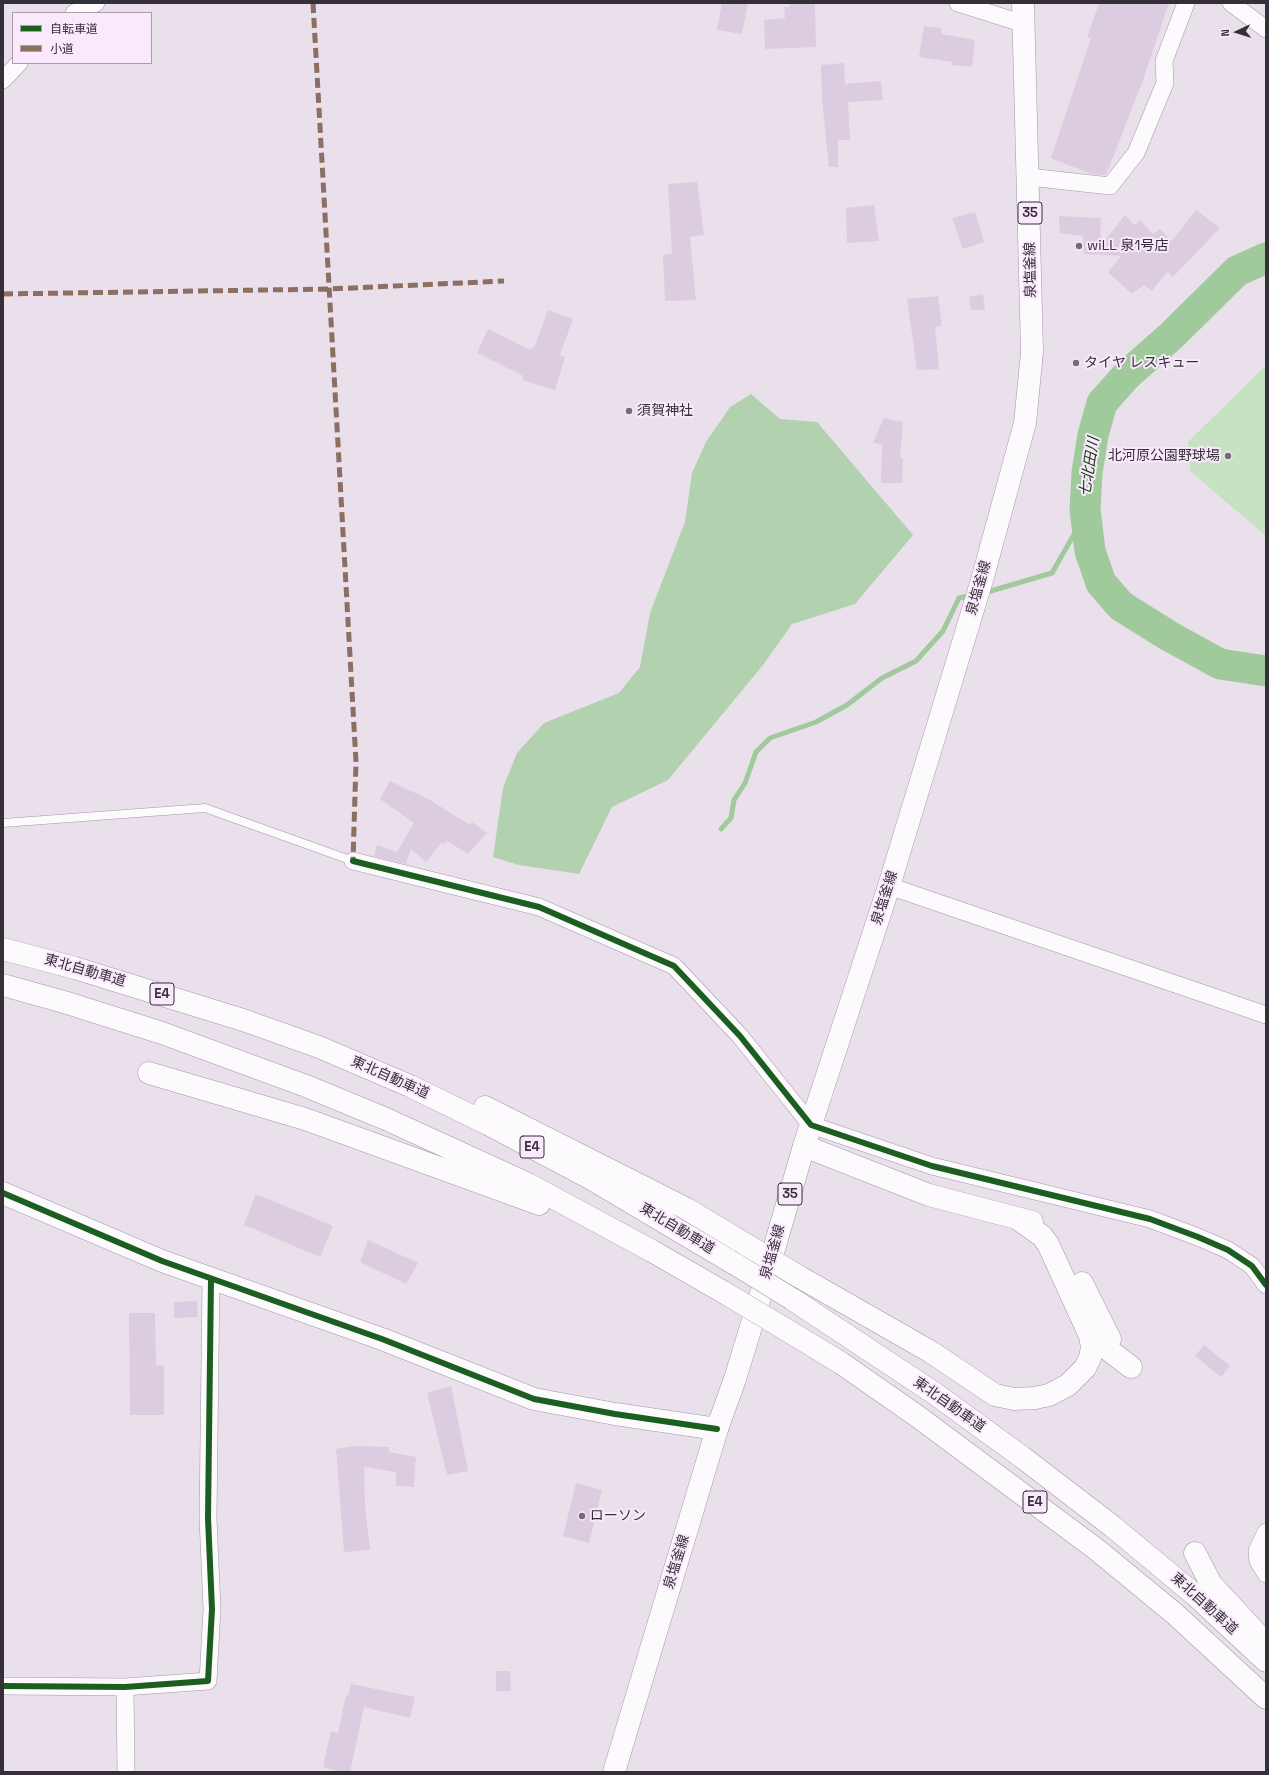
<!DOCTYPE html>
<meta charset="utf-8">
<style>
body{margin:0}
#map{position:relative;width:1269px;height:1775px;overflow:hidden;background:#e9e0eb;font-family:"Space Grotesk","Noto Sans JP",sans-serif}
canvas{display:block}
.frame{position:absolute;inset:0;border:4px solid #352f37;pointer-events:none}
.legend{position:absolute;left:12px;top:12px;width:140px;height:52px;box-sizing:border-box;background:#fae9fc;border:1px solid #ab9fad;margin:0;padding:5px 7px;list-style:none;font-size:12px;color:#352f37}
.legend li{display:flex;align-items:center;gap:8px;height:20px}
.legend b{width:20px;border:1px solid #ab9fad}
.north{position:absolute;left:1217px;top:12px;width:40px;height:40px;-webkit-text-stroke:3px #fae9fc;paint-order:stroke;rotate:266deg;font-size:11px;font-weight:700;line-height:16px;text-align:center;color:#352f37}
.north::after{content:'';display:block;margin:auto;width:14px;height:18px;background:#352f37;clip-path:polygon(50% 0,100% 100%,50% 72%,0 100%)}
</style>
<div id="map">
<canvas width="1269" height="1775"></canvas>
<div class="frame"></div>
<ul class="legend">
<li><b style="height:5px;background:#1b5e20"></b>自転車道</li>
<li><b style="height:5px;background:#8d6e63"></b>小道</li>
</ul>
<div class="north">N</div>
</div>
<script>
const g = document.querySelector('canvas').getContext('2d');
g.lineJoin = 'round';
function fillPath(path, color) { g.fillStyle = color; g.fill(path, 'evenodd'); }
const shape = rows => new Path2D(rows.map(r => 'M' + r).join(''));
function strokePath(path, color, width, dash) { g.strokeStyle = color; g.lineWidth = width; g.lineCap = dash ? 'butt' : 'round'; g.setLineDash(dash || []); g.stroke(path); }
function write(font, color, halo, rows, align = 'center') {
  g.font = font + ' "Space Grotesk","Noto Sans JP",sans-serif'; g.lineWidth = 4; g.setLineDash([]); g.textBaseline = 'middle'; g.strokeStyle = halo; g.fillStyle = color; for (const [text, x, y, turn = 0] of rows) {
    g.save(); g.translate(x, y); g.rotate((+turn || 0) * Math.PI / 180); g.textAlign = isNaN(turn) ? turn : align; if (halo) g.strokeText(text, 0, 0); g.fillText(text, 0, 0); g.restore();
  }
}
fillPath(shape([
 [1266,365,1266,536,1190,471,1188,442]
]), '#c6e2c2');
fillPath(shape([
 [751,394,780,419,817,422,913,535,855,604,792,624,763,665,668,780,612,807,579,874,519,865,493,857,503,788,517,753,544,723,619,693,640,667,650,613,685,522,692,473,706,442,730,407]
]), '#b2d1ae');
strokePath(shape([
 [984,593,1052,573,1085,515],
 [721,829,731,818,734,800,745,783,756,752,770,738,816,722,847,705,882,678,916,661,943,631,959,598,972,595]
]), '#a0ca9b', 5);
strokePath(shape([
 [1266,258,1237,271,1171,336,1127,375,1102,403,1093,435,1087,473,1085,509,1090,551,1101,583,1121,606,1169,636,1220,664,1266,671]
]), '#a0ca9b', 31);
fillPath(shape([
 [722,3,748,3,742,34,717,30],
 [790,3,815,3,816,47,765,49,764,20,785,18,784,7,790,7],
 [1099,3,1169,3,1142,83,1106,175,1091,174,1051,158,1091,38,1087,38],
 [924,26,941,28,942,34,975,40,972,67,952,65,953,62,919,57],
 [844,63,845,84,881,81,883,100,848,102,850,140,838,140,838,167,829,167,822,99,821,65],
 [697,182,704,235,690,237,696,300,665,301,663,255,672,254,668,184],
 [874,205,879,241,847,243,846,208],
 [1196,210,1220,228,1173,277,1167,272,1152,291,1144,285,1132,294,1108,272,1121,256,1084,254,1083,236,1060,233,1059,216,1101,218,1100,247,1125,215,1134,225,1140,220,1153,234,1160,229,1172,241],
 [975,212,984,242,963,249,952,218],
 [983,294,985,310,971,310,969,297],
 [938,296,942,326,935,327,939,369,917,370,907,299],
 [548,310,573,319,560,355,565,357,555,390,522,380,523,376,477,353,488,329,531,350,532,347,534,348],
 [884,418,903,422,900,458,903,458,902,483,881,483,882,445,873,442],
 [390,781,430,800,470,825,472,822,487,833,468,854,447,841,444,844,442,842,426,862,411,849,406,864,374,856,377,845,397,852,414,823,380,799],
 [256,1194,333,1226,320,1257,244,1225],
 [368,1240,418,1263,406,1284,360,1262],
 [197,1301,198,1317,174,1318,174,1302],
 [129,1313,155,1313,156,1365,164,1365,164,1415,130,1415],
 [1204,1345,1230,1366,1221,1377,1195,1356],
 [451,1386,468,1471,447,1475,427,1393],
 [354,1446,389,1447,389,1452,416,1457,414,1487,396,1486,396,1472,364,1467,365,1505,370,1550,344,1552,336,1449],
 [576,1483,602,1490,589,1543,563,1536],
 [496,1671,510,1671,511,1691,496,1691],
 [351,1684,415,1697,410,1718,364,1707,350,1772,341,1772,323,1767,331,1731,338,1733,346,1695,348,1696]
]), '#dcccdf');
const lane = shape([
 [3,823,205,808,353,861]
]);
const street = shape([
 [958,3,1024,24],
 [1231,3,1266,29],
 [74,13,96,3],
 [3,80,19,63],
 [1029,177,1110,186,1136,153,1165,83,1164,61,1186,3],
 [353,861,539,907,674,966,740,1036,811,1125,932,1166,1150,1219,1198,1237,1228,1250,1252,1266,1266,1285],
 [889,886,1266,1015],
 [1266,1532,1257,1551,1258,1561,1266,1574],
 [3,1686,125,1687,208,1681,212,1609,208,1518,211,1279],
 [125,1687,126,1772]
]);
const secondary = shape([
 [3,1193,162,1261,382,1339,534,1399,615,1414,717,1429]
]);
const primary = shape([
 [614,1772,717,1429,735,1379,760,1297,804,1146,889,886,982,580,1025,423,1032,352,1023,3]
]);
const highway = shape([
 [3,949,75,968,243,1020,319,1047,410,1086,488,1124,590,1178,735,1264],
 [3,985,64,1002,162,1033,306,1086,386,1119,528,1184,652,1251,725,1293],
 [149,1073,305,1119,539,1204],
 [485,1107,687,1209,740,1241],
 [804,1146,929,1195,1032,1222],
 [798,1276,931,1352,995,1395,1014,1399,1035,1398,1049,1395,1068,1385,1085,1368,1090,1358,1092,1347,1090,1336,1048,1244,1042,1236,1018,1219],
 [1082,1283,1110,1339],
 [792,1299,934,1393,1022,1457,1112,1526,1195,1595,1266,1661],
 [785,1329,841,1363,917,1416,1096,1549,1175,1614,1266,1698],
 [1090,1336,1131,1367],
 [1195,1553,1211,1584,1260,1637]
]);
strokePath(lane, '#9f99a1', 9);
strokePath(street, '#9f99a1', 18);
strokePath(secondary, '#9f99a1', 23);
strokePath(primary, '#9f99a1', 23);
strokePath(highway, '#9f99a1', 23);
strokePath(lane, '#fcfafc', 8);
strokePath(street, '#fcfafc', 17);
strokePath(secondary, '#fcfafc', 22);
strokePath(primary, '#fcfafc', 22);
strokePath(highway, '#fcfafc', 22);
const highwayBridge = shape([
 [740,1241,798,1276],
 [735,1264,792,1299],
 [725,1293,785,1329]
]);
strokePath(highwayBridge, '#9f99a1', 23, []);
strokePath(highwayBridge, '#fcfafc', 22);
strokePath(shape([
 [313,3,356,762,353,861],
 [3,294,329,289,504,281]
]), '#8d6e63', 5, [10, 5]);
strokePath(shape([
 [353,861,539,907,674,966,740,1036,811,1125,932,1166,1150,1219,1198,1237,1228,1250,1252,1266,1266,1285],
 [3,1193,162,1261,382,1339,534,1399,615,1414,717,1429],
 [3,1686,125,1687,208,1681,212,1609,208,1518,211,1279]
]), '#1b5e20', 6);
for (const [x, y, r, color] of [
 [1079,246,4,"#746d76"],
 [1076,363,4,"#746d76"],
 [629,411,4,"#746d76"],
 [1228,456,4,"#746d76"],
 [582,1516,4,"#746d76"]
]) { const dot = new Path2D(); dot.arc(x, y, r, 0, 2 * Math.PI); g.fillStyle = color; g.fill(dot); strokePath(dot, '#fae9fc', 1.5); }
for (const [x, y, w] of [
 [1030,213,24],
 [162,994,24],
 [532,1147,24],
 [790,1194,24],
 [1035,1502,24]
]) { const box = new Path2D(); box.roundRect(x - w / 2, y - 11, w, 22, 3); g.fillStyle = '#fae9fc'; g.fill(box); strokePath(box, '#352f37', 1); }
write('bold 13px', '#352f37', null, [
 ["35",1030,213],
 ["E4",162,994],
 ["E4",532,1147],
 ["35",790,1194],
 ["E4",1035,1502]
]);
write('14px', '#352f37', '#fae9fc', [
 ["wiLL 泉1号店",1087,246],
 ["タイヤ レスキュー",1084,363],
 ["須賀神社",637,411],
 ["北河原公園野球場",1220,456,"right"],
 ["ローソン",590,1516]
], 'left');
write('14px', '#352f37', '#fae9fc', [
 ["泉塩釜線",1031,270,-91],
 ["泉塩釜線",979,588,-74],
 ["泉塩釜線",885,898,-72],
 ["東北自動車道",85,971,16],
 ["東北自動車道",390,1078,24],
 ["東北自動車道",677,1229,31],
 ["泉塩釜線",773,1252,-74],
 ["東北自動車道",949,1405,35],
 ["泉塩釜線",677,1562,-73],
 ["東北自動車道",1204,1604,42]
]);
write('italic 15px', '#123c0d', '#fae9fc', [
 ["七北田川",1090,467,-81]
]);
</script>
